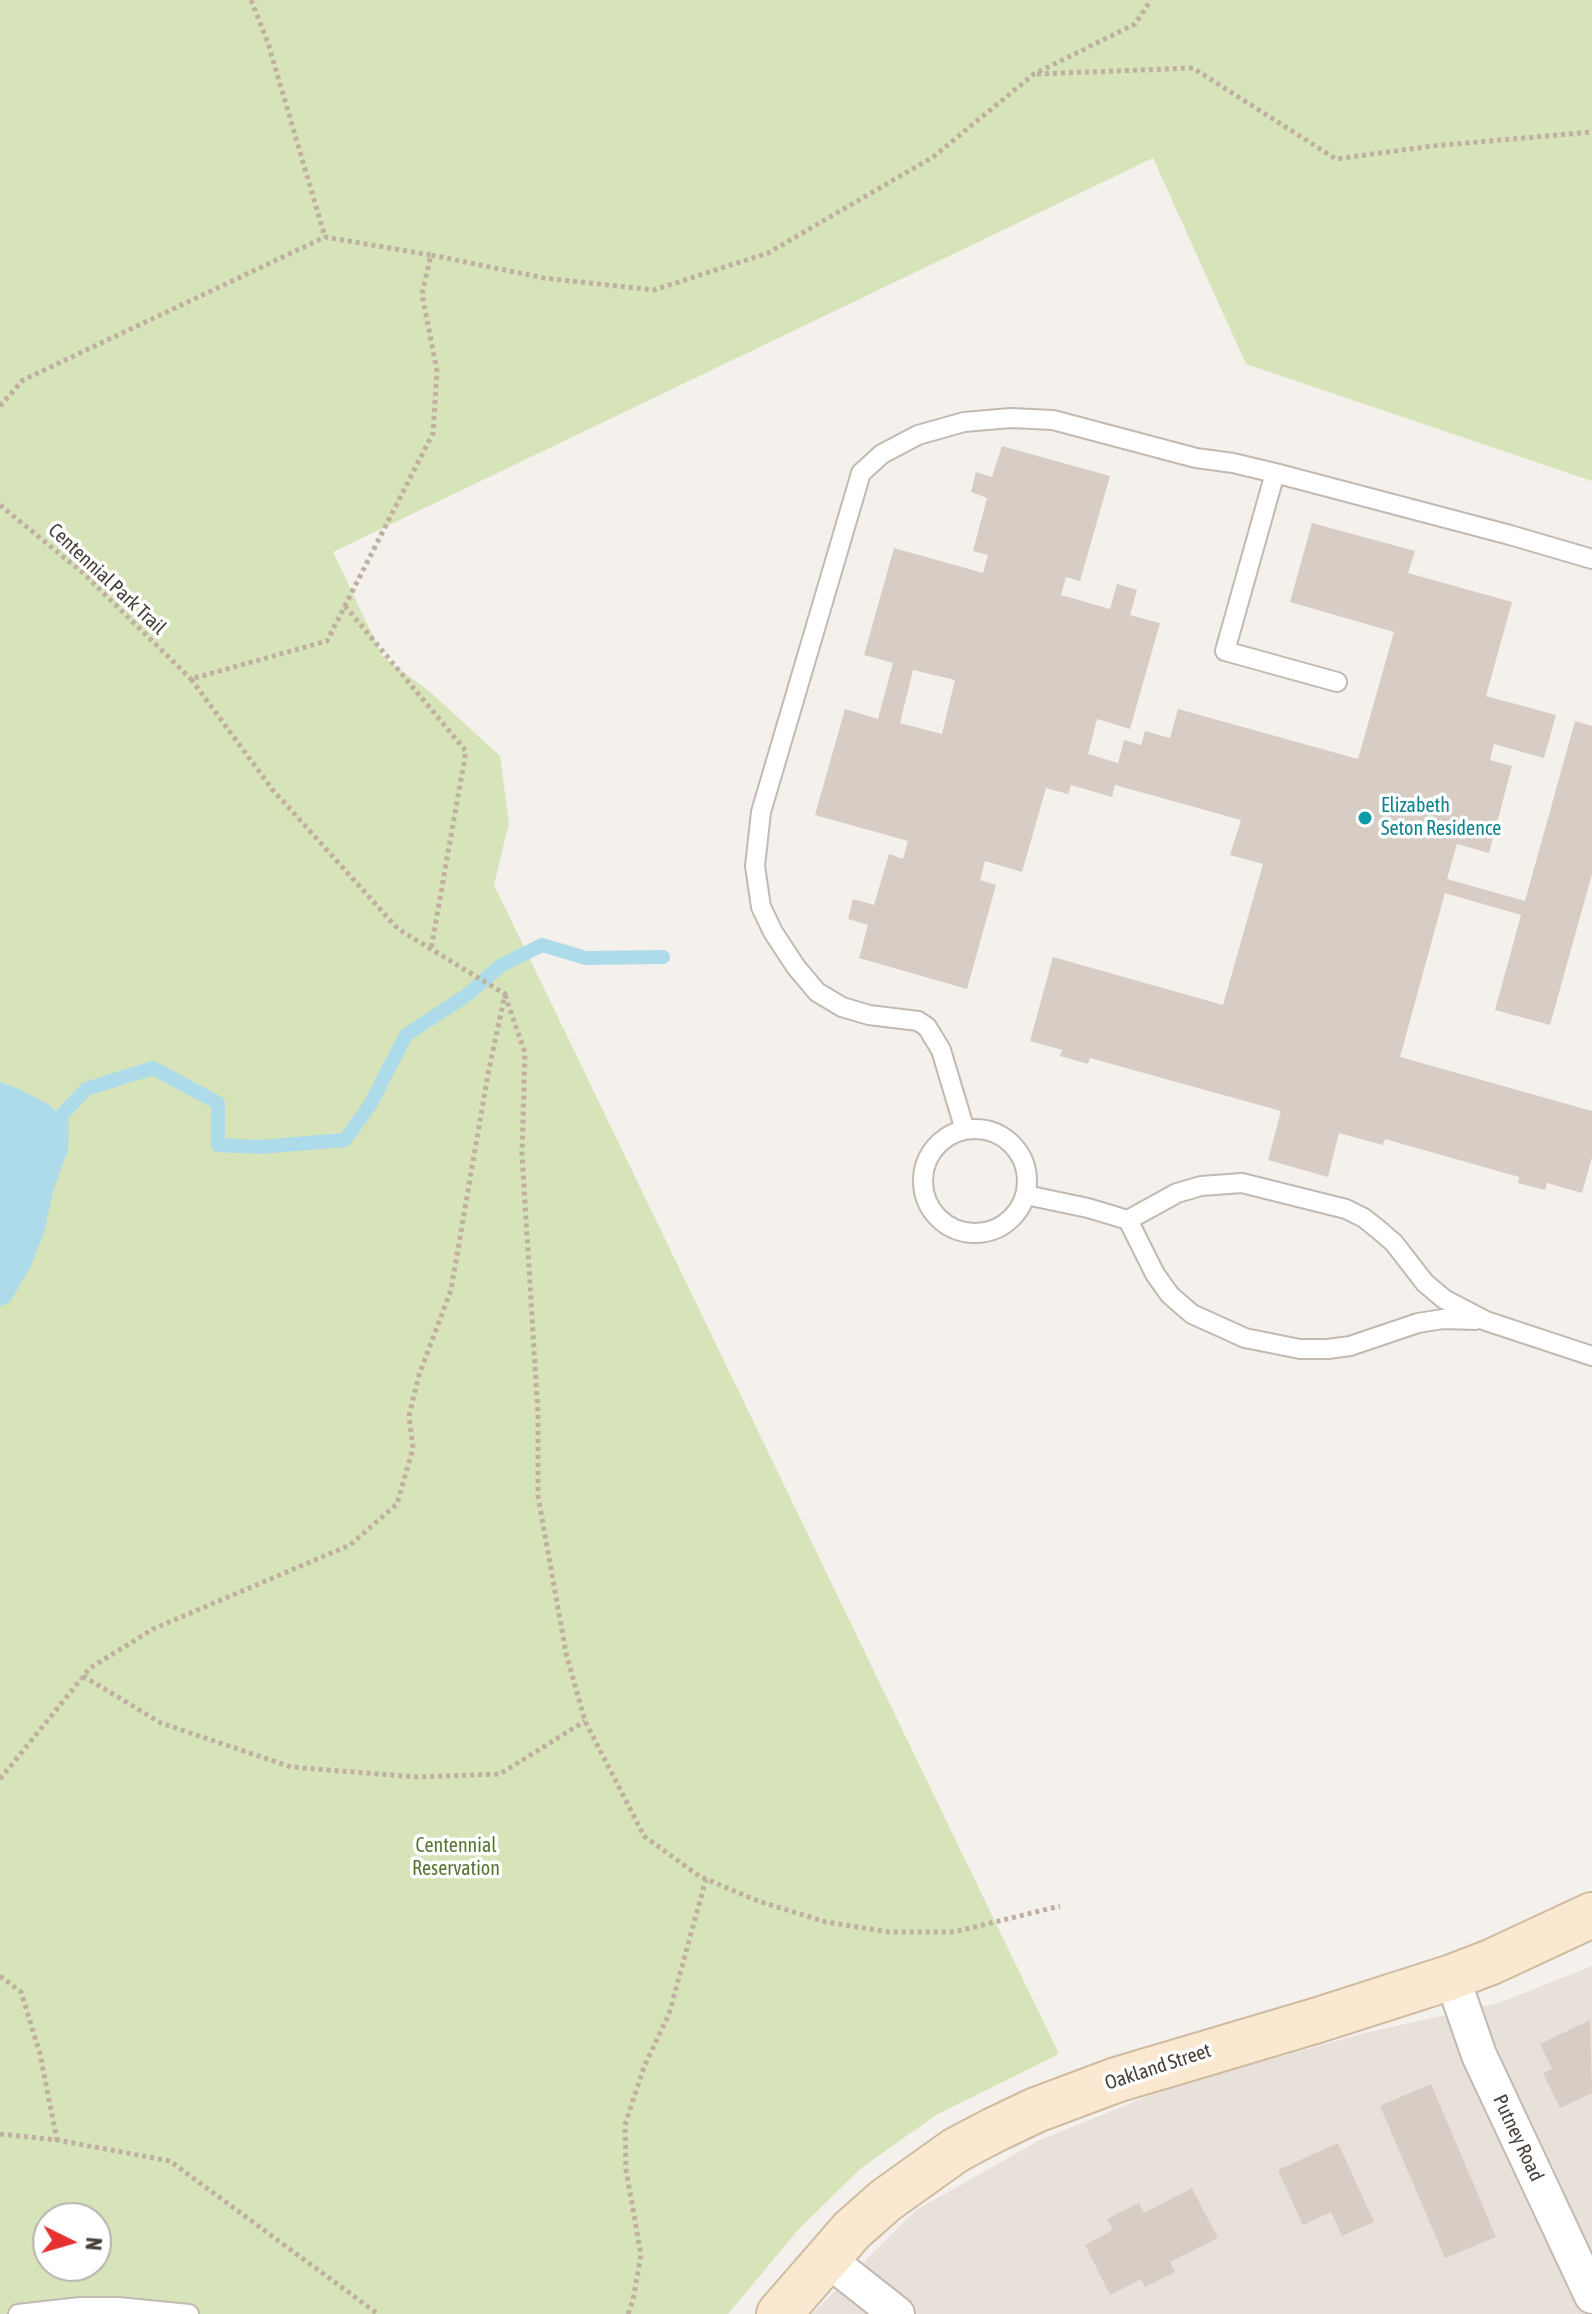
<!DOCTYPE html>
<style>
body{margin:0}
#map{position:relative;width:1592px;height:2314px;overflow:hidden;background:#f4f0eb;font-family:"Asap Condensed",sans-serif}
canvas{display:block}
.north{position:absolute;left:32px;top:2202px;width:80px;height:80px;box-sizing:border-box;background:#fff;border:2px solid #b6b3b0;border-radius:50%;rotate:95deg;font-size:22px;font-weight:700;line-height:32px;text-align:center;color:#48403a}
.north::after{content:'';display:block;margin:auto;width:28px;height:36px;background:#e53132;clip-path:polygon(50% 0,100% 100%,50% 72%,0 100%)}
</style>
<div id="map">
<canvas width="1592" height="2314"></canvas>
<div class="north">N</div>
</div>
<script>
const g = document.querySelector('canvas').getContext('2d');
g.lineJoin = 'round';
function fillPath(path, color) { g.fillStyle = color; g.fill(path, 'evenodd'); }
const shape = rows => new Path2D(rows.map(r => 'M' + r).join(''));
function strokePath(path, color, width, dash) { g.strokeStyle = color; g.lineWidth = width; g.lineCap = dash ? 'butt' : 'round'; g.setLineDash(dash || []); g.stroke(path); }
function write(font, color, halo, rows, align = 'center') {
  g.font = font + ' "Asap Condensed",sans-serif'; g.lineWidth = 7; g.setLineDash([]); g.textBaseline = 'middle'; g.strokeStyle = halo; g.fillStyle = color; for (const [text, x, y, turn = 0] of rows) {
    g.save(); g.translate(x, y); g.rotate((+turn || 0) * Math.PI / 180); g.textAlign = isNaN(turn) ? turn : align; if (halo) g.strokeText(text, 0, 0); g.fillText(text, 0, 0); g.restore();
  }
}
fillPath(shape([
 [1592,1966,1592,2314,812,2314,916,2210,1040,2140,1173,2086,1369,2032,1499,2003]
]), '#e8e1da');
fillPath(shape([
 [0,0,1592,0,1592,481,1246,364,1153,158,333,552,383,657,429,691,500,756,509,823,494,885,1059,2054,936,2115,860,2169,797,2231,728,2314,0,2314],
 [48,2218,96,2218,96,2266,48,2266]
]), '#d7e4b9');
fillPath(shape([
 [0,1082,17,1088,48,1104,69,1122,68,1149,53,1192,44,1233,30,1268,10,1302,0,1306]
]), '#aedbea');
strokePath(shape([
 [61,1116,86,1089,153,1068,218,1103,218,1145,259,1147,345,1140,370,1105,406,1035,467,995,500,966,542,945,586,958,663,957]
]), '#aedbea', 14);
fillPath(shape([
 [1002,446,1110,476,1080,581,1066,577,1061,595,1110,609,1117,584,1137,590,1130,615,1160,623,1130,729,1097,719,1088,754,1118,763,1124,740,1141,745,1145,731,1170,738,1178,709,1358,759,1394,632,1290,602,1312,523,1415,551,1408,573,1512,602,1486,696,1556,715,1544,758,1494,744,1490,760,1512,766,1489,853,1457,844,1447,879,1525,901,1575,721,1592,726,1592,874,1550,1025,1495,1010,1521,915,1445,893,1400,1057,1592,1111,1592,1157,1582,1193,1547,1183,1545,1190,1518,1183,1519,1177,1385,1139,1383,1145,1339,1133,1328,1177,1268,1160,1281,1111,1090,1058,1088,1064,1060,1056,1062,1050,1030,1041,1053,957,1223,1005,1263,864,1230,855,1241,820,1115,785,1112,797,1071,785,1068,794,1046,788,1022,872,985,861,980,880,996,885,967,989,859,958,868,925,848,919,853,899,874,905,889,854,903,859,908,841,815,815,845,709,878,719,893,663,864,655,894,548,983,573,988,555,973,551,987,498,971,492,976,472,992,477],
 [913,670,955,680,942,734,900,723],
 [1590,2020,1592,2093,1560,2108,1543,2073,1552,2069,1540,2044],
 [1431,2084,1496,2237,1445,2258,1380,2106],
 [1338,2143,1374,2222,1342,2236,1331,2212,1303,2225,1278,2170],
 [1192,2188,1218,2238,1170,2262,1175,2272,1145,2287,1141,2279,1110,2295,1085,2245,1113,2230,1107,2219,1139,2203,1144,2213]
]), '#d8cdc5');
const lane = shape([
 [1275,473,1225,651,1337,682],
 '923 1181a52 52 0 1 1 104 0a52 52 0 1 1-104 0Z',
 [965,1130,941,1050,927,1027,918,1021,869,1015,842,1007,817,992,796,967,773,932,761,907,755,866,761,812,861,473,882,454,918,435,964,422,1011,418,1053,420,1196,458,1233,463,1275,473,1510,535,1592,559],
 [1026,1195,1088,1208,1128,1220,1177,1193,1201,1186,1242,1183,1346,1209,1364,1218,1379,1230,1394,1243,1425,1283,1444,1299,1486,1321,1592,1356],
 [1128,1220,1155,1274,1170,1295,1192,1314,1245,1338,1300,1349,1328,1349,1350,1346,1418,1323,1443,1319,1476,1320],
 [18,2314,80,2307,118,2307,189,2314]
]);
const street = shape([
 [1452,1977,1479,2055,1592,2296],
 [826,2258,897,2314]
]);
const secondary = shape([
 [779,2314,852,2230,886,2200,956,2150,994,2130,1036,2110,1116,2080,1318,2020,1452,1977,1491,1962,1592,1915]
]);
strokePath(lane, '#c2b9b2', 22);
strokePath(street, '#c2b9b2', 38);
strokePath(secondary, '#cfbba0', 48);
strokePath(shape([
 [251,0,268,43,325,237],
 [1037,74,1193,68,1336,159,1432,146,1592,132],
 [0,406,23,380,325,237,431,255],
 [0,505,83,573,191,679],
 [345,606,466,751,431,949],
 [505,995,525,1053,522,1154,538,1414,538,1496,566,1653,585,1721,644,1836,699,1876,758,1901,826,1922,889,1932,954,1932,1060,1906],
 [83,1676,161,1723,291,1767,416,1777,500,1774,585,1721],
 [0,1779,90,1668,153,1629,350,1545,397,1504,413,1448,409,1416,419,1375,451,1290,488,1074,505,994,398,929,272,789,191,679,327,641,433,433,437,371,422,294,431,255,544,278,654,290,768,253,933,157,1034,74,1135,24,1151,0],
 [0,1976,21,1992,40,2054,57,2140],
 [0,2134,57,2140,170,2161,378,2314],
 [628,2314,633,2300,641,2255,626,2170,625,2125,644,2067,669,2014,706,1879]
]), '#bfb0a1', 5, [4, 4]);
strokePath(lane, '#fff', 18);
strokePath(street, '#fff', 34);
strokePath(secondary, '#fae9d0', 44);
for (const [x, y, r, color] of [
 [1365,818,8,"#0f9aa8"]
]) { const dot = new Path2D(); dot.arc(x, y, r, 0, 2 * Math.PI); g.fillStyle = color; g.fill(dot); strokePath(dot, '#fff', 3); }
write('20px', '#48403a', '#fff', [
 ["Centennial Park Trail",107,579,43],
 ["Oakland Street",1158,2067,-18],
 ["Putney Road",1518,2138,65]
]);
write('20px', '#0d838f', '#fff', [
 ["Elizabeth",1381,806],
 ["Seton Residence",1381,829]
], 'left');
write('20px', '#567532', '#fff', [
 ["Centennial",456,1846],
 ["Reservation",456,1869]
]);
</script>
